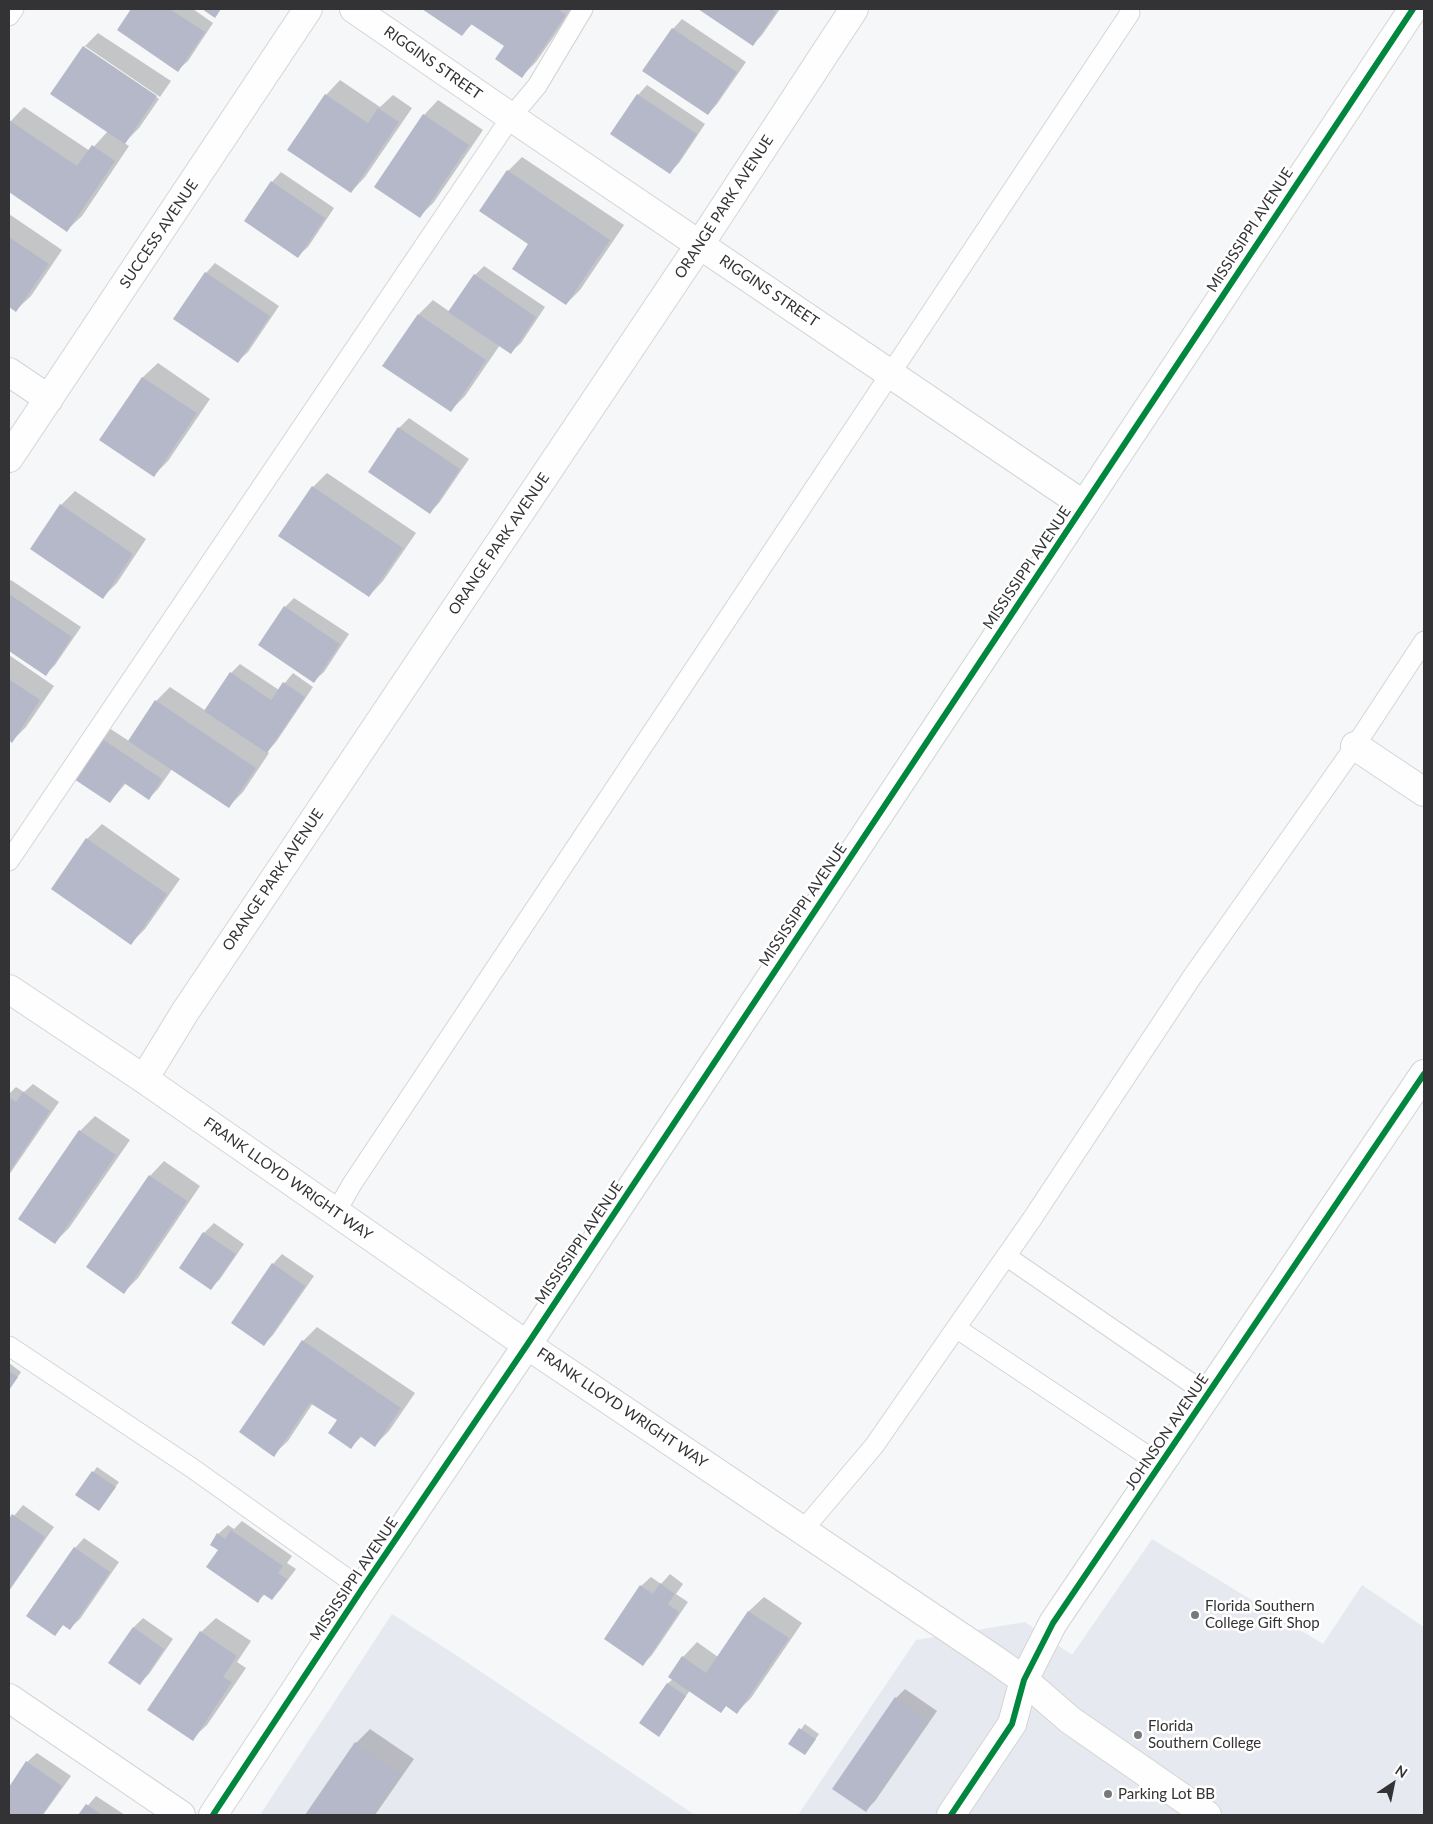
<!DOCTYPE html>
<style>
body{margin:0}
#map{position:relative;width:1433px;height:1824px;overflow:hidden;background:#f5f7f9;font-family:Lato,sans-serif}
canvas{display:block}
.frame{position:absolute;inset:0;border:10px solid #333335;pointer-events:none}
.north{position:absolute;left:1368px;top:1759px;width:50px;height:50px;-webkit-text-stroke:4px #fff;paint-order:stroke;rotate:34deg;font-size:14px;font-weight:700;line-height:20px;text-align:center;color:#333335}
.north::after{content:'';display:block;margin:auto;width:18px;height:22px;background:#333335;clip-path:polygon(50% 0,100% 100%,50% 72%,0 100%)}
</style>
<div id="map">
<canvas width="1433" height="1824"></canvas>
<div class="frame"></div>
<div class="north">N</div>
</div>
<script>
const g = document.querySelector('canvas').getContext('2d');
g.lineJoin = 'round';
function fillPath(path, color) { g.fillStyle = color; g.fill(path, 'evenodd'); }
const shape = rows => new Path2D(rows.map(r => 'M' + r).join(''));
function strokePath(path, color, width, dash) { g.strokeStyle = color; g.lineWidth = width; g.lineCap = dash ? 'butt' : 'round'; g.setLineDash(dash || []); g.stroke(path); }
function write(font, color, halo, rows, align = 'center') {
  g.font = font + ' Lato,sans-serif'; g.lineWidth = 5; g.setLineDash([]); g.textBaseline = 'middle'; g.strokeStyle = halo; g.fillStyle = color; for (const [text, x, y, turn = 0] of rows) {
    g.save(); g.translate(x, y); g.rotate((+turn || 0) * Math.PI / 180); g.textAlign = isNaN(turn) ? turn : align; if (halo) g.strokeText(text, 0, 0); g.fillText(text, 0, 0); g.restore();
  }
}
fillPath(shape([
 [1152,1539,1323,1644,1362,1585,1424,1627,1424,1815,798,1815,916,1640,1025,1622,1072,1655],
 [392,1614,459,1657,695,1815,260,1815]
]), '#e7e9f0');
fillPath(shape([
 [133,9,193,9,213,23,188,61,178,70,118,30],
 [424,9,573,9,536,62,522,76,506,46,473,23,462,35],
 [700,9,780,9,762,35,753,44],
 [682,19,746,62,717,104,708,114,673,29],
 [98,33,171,81,160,97,85,46,85,49,159,99,139,128,124,143,129,146,82,216,67,230,9,191,9,123,24,107,90,151,108,131,84,47],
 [340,80,380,107,393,95,412,108,365,177,351,192,326,95],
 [647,85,705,124,679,163,669,173,612,134,638,95],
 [438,100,483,130,434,202,420,216,376,187,424,115],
 [522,157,624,225,580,290,566,304,530,244,508,171],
 [281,172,334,208,308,247,298,256,245,221,272,182],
 [9,214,62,250,31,296,16,310,9,305],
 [215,263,279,306,248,352,238,361,206,273],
 [484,266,545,307,521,343,511,352,500,345,465,396,451,410,419,314,433,300,450,312,475,275],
 [158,363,210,399,168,461,154,475,101,440,143,377],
 [409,418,469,459,439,503,430,512,399,428],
 [327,473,416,533,383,581,369,596,313,487],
 [75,491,146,539,117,583,103,597,61,505],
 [11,580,81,627,55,665,46,674,9,650,9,582],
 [294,598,349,634,324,672,314,681,285,607],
 [9,655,54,686,26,727,12,741,9,739],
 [240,664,279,690,293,673,313,687,276,742,267,752,269,753,243,792,228,807,172,769,158,789,149,798,126,783,110,802,73,776,109,728,129,741,156,701,170,687,206,711,231,673],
 [102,824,180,879,145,929,131,943,52,889,87,839],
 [33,1084,59,1102,9,1175,9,1094,16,1087,24,1092],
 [95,1116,130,1140,69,1228,55,1242,20,1218,80,1131],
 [164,1161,200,1186,138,1278,124,1292,150,1176],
 [214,1223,244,1244,220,1279,211,1288,181,1268,204,1233],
 [282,1254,314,1276,273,1335,264,1344,273,1264],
 [317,1327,415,1393,389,1431,375,1445,362,1436,351,1447,338,1420,313,1403,288,1441,273,1455,303,1341],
 [9,1363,21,1372,9,1390],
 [97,1467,119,1482,99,1510,77,1495],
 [23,1505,54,1527,9,1591,9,1522],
 [242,1521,292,1556,287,1563,296,1569,281,1589,272,1599,265,1594,258,1601,218,1534,228,1525,234,1529],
 [84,1538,119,1562,80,1619,70,1628,64,1624,55,1634,75,1548],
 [670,1574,683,1584,676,1594,688,1602,652,1655,643,1664,641,1586,651,1577,661,1584],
 [764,1597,802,1623,751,1698,737,1712,727,1705,721,1711,690,1690,663,1731,667,1684,673,1679,670,1677,683,1657,697,1642,718,1657,749,1611],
 [143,1618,173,1639,149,1674,140,1683,133,1628],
 [216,1618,251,1641,237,1662,246,1668,207,1725,192,1739,149,1709,201,1632],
 [905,1689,937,1711,875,1801,866,1810,896,1698],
 [805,1724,819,1734,805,1754,790,1744],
 [370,1729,414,1759,375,1815,306,1815,356,1743],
 [37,1753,71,1776,43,1815,9,1815,9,1789,27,1762],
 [96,1796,125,1815,80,1815]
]), '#0003');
fillPath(shape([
 [131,9,170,9,205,32,178,72,117,30],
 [202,9,221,9,215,18],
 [422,9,558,9,566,15,522,78,495,59,504,46,471,24,462,36],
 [698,9,771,9,776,12,753,46],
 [672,28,737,72,708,115,642,71],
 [83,46,157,96,125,144,50,94],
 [325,94,368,123,378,108,399,122,351,193,287,150],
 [637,94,697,134,670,174,610,134],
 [423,114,469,145,420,218,374,187],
 [9,120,77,166,92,145,115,161,67,232,9,192],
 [507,170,610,240,566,305,512,269,528,244,479,211],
 [271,181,325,218,298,258,244,221],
 [9,237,49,264,16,312,9,307],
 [205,272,270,316,238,363,173,319],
 [474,274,536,317,511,354,448,312],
 [418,314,486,360,451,412,382,366],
 [142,377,197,413,154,477,99,440],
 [398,427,460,469,430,514,368,472],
 [312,486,403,548,369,597,278,536],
 [60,504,133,554,103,599,30,549],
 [9,594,72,637,46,676,9,651],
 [284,606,340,644,314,683,258,645],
 [230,672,271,700,283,682,305,697,267,753,204,711],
 [9,679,40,700,12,743,9,740],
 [155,700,256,768,229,808,128,741],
 [98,736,162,779,149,800,124,783,110,803,71,777],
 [86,838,167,894,131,945,51,889],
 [23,1092,50,1111,9,1172,9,1097,16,1102],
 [79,1130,116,1155,55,1244,18,1219],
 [149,1175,187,1201,124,1294,86,1267],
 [203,1232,236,1254,211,1290,179,1268],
 [272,1263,305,1286,264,1346,231,1323],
 [302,1340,401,1408,375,1447,360,1436,351,1449,328,1433,337,1420,310,1403,274,1457,239,1432],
 [9,1371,18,1377,9,1390],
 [92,1471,116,1487,99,1511,75,1495],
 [12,1514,45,1537,9,1590,9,1519],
 [231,1530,283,1566,278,1573,287,1579,272,1600,263,1594,258,1603,206,1567,218,1550,210,1545,217,1533,225,1539],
 [74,1547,110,1572,70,1630,63,1625,55,1636,26,1616],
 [660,1583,675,1594,668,1604,679,1612,643,1666,604,1639,640,1585,653,1594],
 [748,1611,789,1638,737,1714,726,1706,721,1713,668,1677,682,1656,706,1673],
 [133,1627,164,1649,140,1685,108,1663],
 [200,1631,237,1656,223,1677,232,1682,193,1741,147,1710],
 [667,1683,686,1696,659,1737,639,1723],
 [895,1697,928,1721,866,1812,832,1789],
 [799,1728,816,1739,805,1755,788,1744],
 [355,1742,400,1774,372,1815,305,1815],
 [26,1761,62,1786,42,1815,9,1815,9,1787],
 [86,1804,102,1815,78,1815]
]), '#b4b8c9');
const service = shape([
 [9,16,14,9],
 [9,861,511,117,537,86,583,9],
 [336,1212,352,1184,1130,13],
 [1006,1256,1207,1394],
 [956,1328,1160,1464],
 [9,1346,192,1468,362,1589],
 [803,1530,874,1446,956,1328,1032,1219,1192,977,1355,746,1424,641]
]);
const minor = shape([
 [354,9,511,117,1084,505],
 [9,372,49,399],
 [9,458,308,9],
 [1355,746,1424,792],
 [144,1079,185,1012,700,244,854,9],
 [9,1698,181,1815],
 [213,1815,362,1589,527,1345,1413,9],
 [951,1815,1012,1724,1024,1680,1053,1623,1424,1074]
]);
const tertiary = shape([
 [9,989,144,1079,527,1345,991,1657,1024,1680,1070,1720,1207,1815]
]);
strokePath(service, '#d3d4d6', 21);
strokePath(minor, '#d3d4d6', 30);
strokePath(tertiary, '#d3d4d6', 30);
strokePath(service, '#fefefe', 19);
strokePath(minor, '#fefefe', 28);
strokePath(tertiary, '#fefefe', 28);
strokePath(shape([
 [213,1815,362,1589,527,1345,1413,9],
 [951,1815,1012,1724,1024,1680,1053,1623,1424,1074]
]), '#00873e', 6);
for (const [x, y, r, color] of [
 [1195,1615,5,"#77787a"],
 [1138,1735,5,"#77787a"],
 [1108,1794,5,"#77787a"]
]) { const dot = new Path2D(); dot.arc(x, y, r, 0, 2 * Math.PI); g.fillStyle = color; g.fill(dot); strokePath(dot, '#fff', 2); }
write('15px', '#333335', '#fff', [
 ["RIGGINS STREET",433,63,35],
 ["ORANGE PARK AVENUE",724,207,-57],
 ["MISSISSIPPI AVENUE",1250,230,-57],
 ["SUCCESS AVENUE",159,234,-56],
 ["RIGGINS STREET",769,291,34],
 ["ORANGE PARK AVENUE",499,544,-56],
 ["MISSISSIPPI AVENUE",1027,568,-56],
 ["ORANGE PARK AVENUE",273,880,-56],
 ["MISSISSIPPI AVENUE",803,905,-56],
 ["FRANK LLOYD WRIGHT WAY",288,1179,35],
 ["MISSISSIPPI AVENUE",579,1243,-56],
 ["FRANK LLOYD WRIGHT WAY",622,1408,34],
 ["JOHNSON AVENUE",1167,1432,-56],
 ["MISSISSIPPI AVENUE",354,1579,-56]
]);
write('15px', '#333335', '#fff', [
 ["Florida Southern",1205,1606],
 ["College Gift Shop",1205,1623],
 ["Florida",1148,1726],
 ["Southern College",1148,1743],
 ["Parking Lot BB",1118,1794]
], 'left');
</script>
